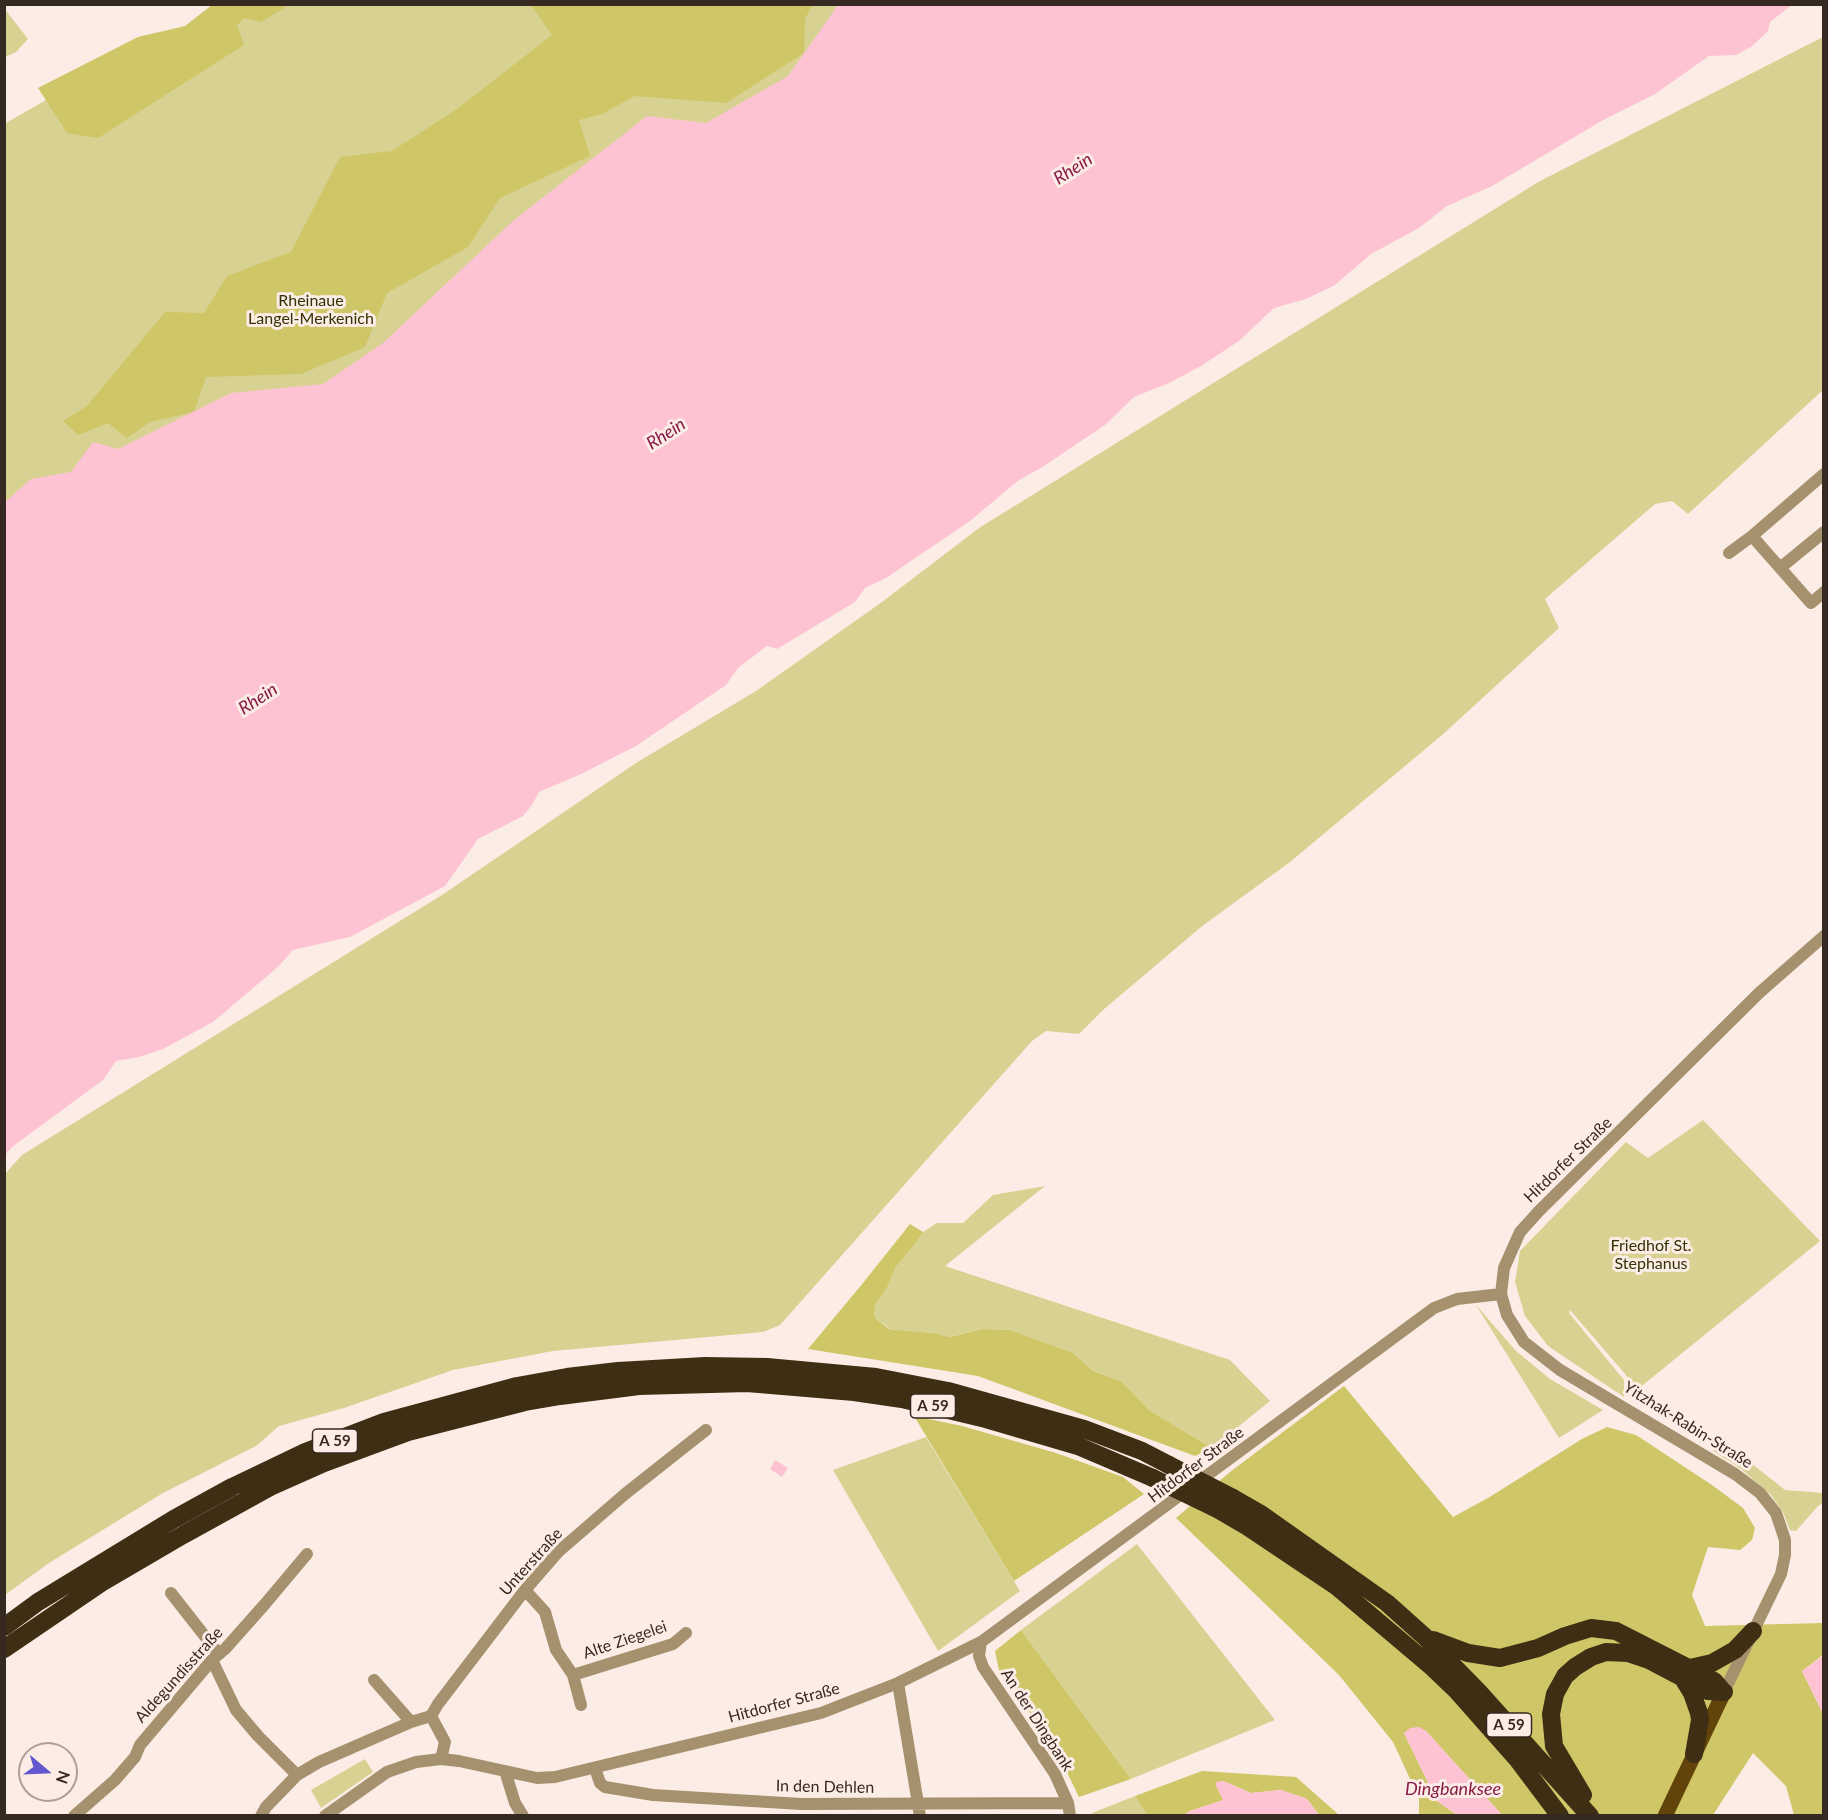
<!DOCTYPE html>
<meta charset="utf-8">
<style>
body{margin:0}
#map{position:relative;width:1828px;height:1820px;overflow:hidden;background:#fbede5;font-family:Lato,sans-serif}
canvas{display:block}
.frame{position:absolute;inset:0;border:6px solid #362921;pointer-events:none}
.north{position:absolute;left:18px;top:1742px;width:60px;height:60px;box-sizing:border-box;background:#fbede5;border:2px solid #ac9f97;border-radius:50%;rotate:109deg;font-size:16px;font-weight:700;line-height:24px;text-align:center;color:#362921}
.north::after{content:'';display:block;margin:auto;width:21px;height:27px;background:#6356ce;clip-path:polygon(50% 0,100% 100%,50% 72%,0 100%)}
</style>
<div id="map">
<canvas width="1828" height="1820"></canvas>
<div class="frame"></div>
<div class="north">N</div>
</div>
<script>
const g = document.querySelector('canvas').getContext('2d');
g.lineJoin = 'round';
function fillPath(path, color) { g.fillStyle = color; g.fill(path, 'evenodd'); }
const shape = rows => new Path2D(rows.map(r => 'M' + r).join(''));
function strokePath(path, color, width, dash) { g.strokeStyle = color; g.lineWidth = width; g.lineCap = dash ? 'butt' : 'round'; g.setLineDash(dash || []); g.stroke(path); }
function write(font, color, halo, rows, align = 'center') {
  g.font = font + ' Lato,sans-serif'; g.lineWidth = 6; g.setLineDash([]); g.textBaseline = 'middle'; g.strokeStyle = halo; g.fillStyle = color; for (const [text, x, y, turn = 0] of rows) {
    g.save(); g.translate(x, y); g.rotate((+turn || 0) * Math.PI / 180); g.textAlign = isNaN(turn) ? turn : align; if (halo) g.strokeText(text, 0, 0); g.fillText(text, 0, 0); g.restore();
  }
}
fillPath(shape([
 [227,5,1335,5,5,876,4,124,120,58],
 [4,8,28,39,16,52,5,57],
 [1823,37,1823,390,1688,514,1672,501,1655,504,1545,599,1559,628,1441,736,1290,862,1201,927,1103,1010,1079,1034,1046,1031,1032,1041,780,1325,763,1332,553,1351,453,1370,344,1408,279,1426,256,1446,163,1493,49,1563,5,1595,4,1175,22,1155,445,893,636,763,756,691,882,602,979,528,1540,181],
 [1703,1120,1820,1241,1638,1389,1570,1310,1569,1313,1624,1380,1624,1397,1548,1346,1525,1316,1515,1282,1520,1251,1626,1142,1648,1158],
 [1045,1186,945,1266,1230,1360,1270,1401,1212,1448,1149,1410,1121,1381,1093,1371,1073,1353,1011,1330,980,1329,950,1337,933,1333,890,1329,874,1317,875,1305,886,1290,896,1267,916,1243,923,1232,937,1223,963,1223,993,1195],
 [1476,1305,1516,1351,1550,1379,1603,1410,1559,1438],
 [926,1437,1020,1591,938,1651,833,1470],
 [1714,1449,1741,1455,1785,1490,1823,1493,1823,1503,1818,1506,1796,1531,1790,1530,1783,1512,1771,1495,1741,1469,1713,1451],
 [1137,1544,1275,1720,1131,1779,1021,1630],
 [365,1759,373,1772,321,1808,311,1790],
 [1135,1796,1147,1815,1094,1815,1092,1813]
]), '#d7d292');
fillPath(shape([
 [212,5,289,5,261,22,244,18,237,25,244,45,98,138,67,133,38,88,138,37,185,26],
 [531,5,812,5,805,19,804,53,726,103,635,96,602,114,579,120,590,156,500,198,468,247,387,293,365,347,301,374,206,377,194,412,150,422,127,438,108,423,78,435,63,421,87,406,165,312,204,313,227,276,291,252,340,157,392,151,457,109,552,35],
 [910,1224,923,1232,916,1243,896,1267,886,1290,875,1305,874,1317,889,1329,933,1333,950,1337,981,1329,1011,1330,1073,1353,1093,1371,1121,1381,1149,1410,1212,1448,1195,1456,978,1376,808,1349,863,1283],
 [1344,1386,1453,1517,1488,1498,1582,1439,1607,1427,1636,1435,1712,1485,1743,1508,1755,1528,1752,1540,1740,1550,1708,1547,1692,1595,1705,1626,1823,1623,1823,1655,1802,1671,1823,1714,1823,1815,1794,1815,1786,1786,1753,1753,1713,1815,1502,1815,1426,1731,1404,1733,1437,1801,1457,1815,1465,1815,1419,1815,1419,1798,1393,1742,1339,1675,1176,1518,1230,1472],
 [914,1416,962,1426,1056,1453,1123,1477,1144,1494,1014,1581],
 [1021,1630,1131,1779,1079,1797,1054,1746,999,1670,995,1651],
 [1202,1771,1296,1777,1339,1815,1319,1815,1307,1799,1281,1790,1251,1793,1223,1781,1224,1800,1190,1811,1184,1815,1147,1815,1135,1796]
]), '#cec667');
fillPath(shape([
 [838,5,1792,5,1770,22,1768,31,1751,47,1736,55,1709,56,1655,94,1605,119,1492,186,1447,206,1419,228,1371,254,1335,285,1306,299,1274,308,1239,341,1201,366,1169,383,1134,397,1105,425,1041,468,1019,480,970,521,886,578,865,588,855,602,777,649,767,646,738,668,726,685,636,746,581,774,539,792,532,805,523,816,478,839,445,886,350,937,293,950,279,966,213,1022,163,1049,139,1057,116,1061,103,1080,12,1147,5,1155,5,502,31,479,71,472,93,442,118,449,231,393,323,384,383,343,514,220,647,116,706,123,788,76],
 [775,1460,788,1468,782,1477,770,1469],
 [1823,1656,1823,1655,1823,1714,1802,1671],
 [1419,1727,1426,1731,1502,1815,1457,1815,1437,1801,1404,1733,1410,1728],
 [1223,1781,1251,1793,1281,1790,1307,1799,1319,1815,1184,1815,1190,1811,1223,1800,1216,1786,1216,1782]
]), '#fec3d3');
strokePath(shape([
 [1752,536,1811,603,1824,592],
 [1729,553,1752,536,1824,474],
 [1780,568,1824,532],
 [525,1590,545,1612,556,1650,573,1675,581,1705],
 [171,1593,218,1653],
 [981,1642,979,1656,983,1667,1055,1774,1068,1803,1070,1816],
 [212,1660,236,1710,258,1736,297,1775],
 [573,1675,673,1644,686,1633],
 [374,1680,411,1722],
 [898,1683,920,1816],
 [1724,1692,1781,1574,1785,1555,1785,1540,1776,1513,1760,1493,1735,1474,1560,1370,1524,1342,1507,1315,1501,1294,1504,1268,1520,1232,1539,1211,1759,993,1824,936],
 [441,1759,445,1742,431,1716,438,1704,525,1590,558,1552,625,1494,706,1430],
 [595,1768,600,1783,605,1787,653,1795,801,1804,1068,1803],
 [505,1771,515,1803,523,1816],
 [74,1816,115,1780,135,1757,140,1745,212,1660,225,1649,265,1604,307,1554],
 [261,1816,266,1807,297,1775,319,1762,411,1722,431,1716],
 [325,1816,387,1772,416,1762,441,1759,459,1761,537,1778,555,1777,821,1713,898,1683,981,1642,1434,1308,1457,1299,1501,1294]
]), '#a6916f', 12);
strokePath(shape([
 [1665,1816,1724,1692]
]), '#62440a', 15);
strokePath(shape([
 [1233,1498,1261,1514,1387,1603,1425,1637,1478,1691,1590,1816],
 [1219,1510,1248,1527,1336,1586,1433,1668,1457,1691,1518,1760,1560,1816],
 [4,1627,38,1602,174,1519,232,1487,303,1453,384,1422,517,1386,567,1377,618,1371,705,1366,767,1367,876,1377,948,1391,1084,1429,1142,1451,1169,1465],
 [1433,1640,1468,1653,1500,1658,1538,1648,1565,1636,1591,1628,1616,1631,1714,1681,1721,1689],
 [4,1649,101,1583,183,1535,270,1487,324,1463,408,1432,525,1402,560,1396,639,1386,747,1383,854,1392,902,1399,986,1419,1078,1446,1153,1478],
 [1690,1668,1712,1663,1735,1650,1753,1631],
 [1684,1680,1692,1693,1699,1713,1700,1720,1694,1754],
 [1583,1795,1554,1746,1551,1714,1555,1694,1565,1676,1575,1667,1591,1657,1606,1652,1628,1653,1649,1660,1708,1691,1724,1692]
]), '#3e2e13', 18);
strokePath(shape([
 [1169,1465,1233,1498],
 [1153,1478,1219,1510]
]), '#3e2e13', 18);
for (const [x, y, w] of [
 [933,1406,45],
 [335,1441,45],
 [1509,1725,45]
]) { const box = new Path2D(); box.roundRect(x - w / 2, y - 12, w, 24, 4.5); g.fillStyle = '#fbede5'; g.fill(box); strokePath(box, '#362921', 1.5); }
write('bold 15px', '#362921', null, [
 ["A 59",933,1406],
 ["A 59",335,1441],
 ["A 59",1509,1725]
]);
write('16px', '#343106', '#fbede5', [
 ["Rheinaue",311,301],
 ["Langel-Merkenich",311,319],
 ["Friedhof St.",1651,1246],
 ["Stephanus",1651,1264]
]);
write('16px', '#362921', '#fbede5', [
 ["Hitdorfer Straße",1568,1160,-44],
 ["Yitzhak-Rabin-Straße",1688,1425,32],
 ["Hitdorfer Straße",1196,1465,-37],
 ["Unterstraße",531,1562,-48],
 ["Alte Ziegelei",625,1640,-19],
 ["Aldegundisstraße",179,1675,-48],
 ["Hitdorfer Straße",784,1703,-15],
 ["An der Dingbank",1037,1720,57],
 ["In den Dehlen",825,1787,1]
]);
write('italic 18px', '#891b49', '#fbede5', [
 ["Rhein",1073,169,-33],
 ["Rhein",666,434,-33],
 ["Rhein",258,699,-33],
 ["Dingbanksee",1453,1789]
]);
</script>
